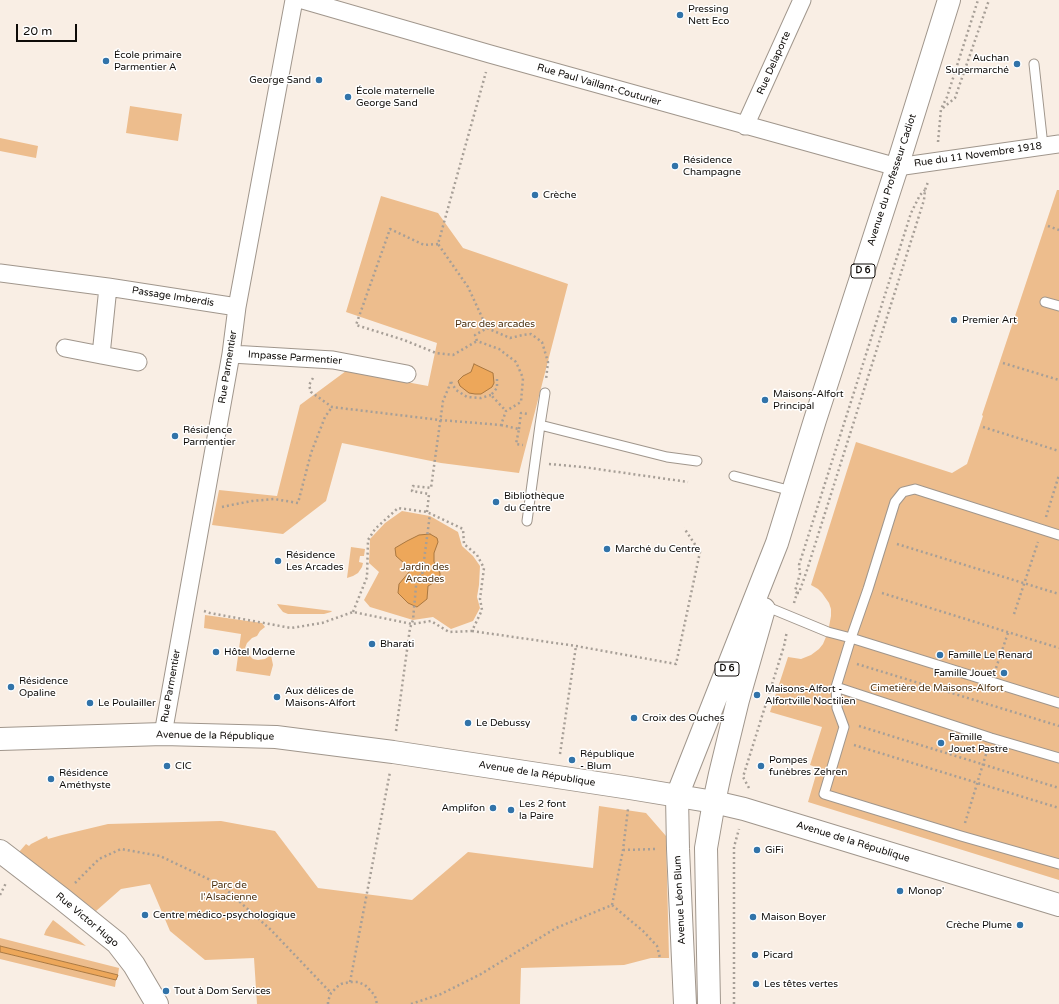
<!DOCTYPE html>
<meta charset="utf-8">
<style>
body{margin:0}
#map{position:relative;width:1059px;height:1004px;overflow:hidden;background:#f9eee4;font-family:"Varela Round",sans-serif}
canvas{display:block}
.scale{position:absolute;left:16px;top:24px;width:61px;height:18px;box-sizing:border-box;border:2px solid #0e0b08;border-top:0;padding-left:5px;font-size:12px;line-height:14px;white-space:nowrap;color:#0e0b08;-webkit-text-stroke:3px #fff;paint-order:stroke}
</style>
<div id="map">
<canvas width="1059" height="1004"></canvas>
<div class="scale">20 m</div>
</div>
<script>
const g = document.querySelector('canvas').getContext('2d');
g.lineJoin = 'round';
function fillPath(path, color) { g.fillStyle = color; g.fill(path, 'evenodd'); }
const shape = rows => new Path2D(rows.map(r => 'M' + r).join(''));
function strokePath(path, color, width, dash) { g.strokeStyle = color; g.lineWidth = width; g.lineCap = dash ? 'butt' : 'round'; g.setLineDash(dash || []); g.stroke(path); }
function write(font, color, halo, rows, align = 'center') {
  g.font = font + ' "Varela Round",sans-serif'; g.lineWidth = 3; g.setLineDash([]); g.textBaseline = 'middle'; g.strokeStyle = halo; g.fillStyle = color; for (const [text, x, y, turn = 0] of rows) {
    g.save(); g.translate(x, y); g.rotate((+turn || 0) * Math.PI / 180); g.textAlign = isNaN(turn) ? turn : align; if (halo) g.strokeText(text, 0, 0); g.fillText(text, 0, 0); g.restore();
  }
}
fillPath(shape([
 [130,106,182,114,178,141,126,133],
 [0,138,38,146,36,158,0,151],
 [1057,190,1059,190,1059,880,808,802,818,768,810,765,822,727,770,712,788,657,801,659,811,655,819,649,823,644,828,632,831,616,831,609,829,603,822,593,818,589,811,585,856,442,952,473,967,464,983,416,982,415],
 [381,196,438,213,463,248,568,284,519,473,441,463,342,443,326,501,283,534,212,525,219,490,277,496,300,405,346,371,428,386,437,343,346,312],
 [402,511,430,516,458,532,462,546,473,556,480,566,479,585,477,597,480,608,473,621,451,629,433,617,413,620,370,607,364,600,379,572,369,563,370,539,385,523],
 [351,547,365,549,364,556,360,556,359,562,363,563,362,567,358,573,353,576,347,578],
 [277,604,332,611,331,612,324,614,288,614,283,612,279,607],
 [205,615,262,623,265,627,260,631,257,636,252,638,247,643,245,648,248,654,253,659,258,660,265,659,271,655,273,665,270,676,236,671,241,634,204,628],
 [599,806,646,813,666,836,669,958,651,958,624,965,521,968,520,1004,257,1004,254,958,205,960,170,931,150,884,121,889,96,911,19,852,26,844,29,846,31,844,47,836,48,839,62,835,108,824,221,821,275,831,318,888,412,900,468,852,593,868],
 [53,920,57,923,86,946,44,935,46,930],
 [0,938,119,968,118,975,0,946],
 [0,952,116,980,115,987,0,959]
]), '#edbd8d');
const water = shape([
 [474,364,493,373,494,383,492,387,481,394,475,394,469,393,460,386,458,381,463,376,471,372,474,364],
 [430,534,437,538,438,542,434,553,434,562,440,573,440,579,428,586,427,599,417,607,408,603,398,593,399,584,410,571,405,564,396,556,395,548,407,541,419,535,430,534],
 [0,946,118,975,116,980,0,952,0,946]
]);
fillPath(water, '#eda75a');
strokePath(water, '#aa7841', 1);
const lane = shape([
 [1034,64,1043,146],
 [1045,302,1059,306],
 [540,425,545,393],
 [734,476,792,491],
 [527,521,540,425,667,457,697,461],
 [1059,535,915,489,903,492,895,502,868,589,851,638,836,687,991,738,1059,758],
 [765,606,828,632,851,638,1059,703],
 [836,687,837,708,844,727,824,794,961,836,1059,864]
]);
const street = shape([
 [303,0,490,54,897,167,1059,144],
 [745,126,802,0],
 [0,273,108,287,237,307],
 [65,348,101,355,108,287],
 [231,354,333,360,407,374],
 [101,355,138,362],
 [163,734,231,354,237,307,294,0]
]);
const secondary = shape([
 [0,739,163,734,276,737,393,752,630,788,714,802,744,809,1059,905],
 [0,851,61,898,117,943,134,965,157,1004]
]);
const primary = shape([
 [685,1004,678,849,677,796,777,543,815,420,897,167,949,0],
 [709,1004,706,848,714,802,720,774,738,700,764,609]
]);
strokePath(lane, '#a0968c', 11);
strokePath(street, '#a0968c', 19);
strokePath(secondary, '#a0968c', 24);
strokePath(primary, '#a0968c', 24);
strokePath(shape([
 [943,108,955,98,989,0],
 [938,142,941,109,947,97,978,0],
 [1048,226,1059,230],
 [438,244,424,245,390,229,356,325,404,340,436,353,453,355,477,341],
 [487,328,510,338,523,335,531,334,542,342,548,362,546,380],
 [1003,363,1059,380],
 [313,378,309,385,311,392,332,407,440,420,501,425,506,411,521,402,523,378,516,362,499,349,477,341,475,335,487,328,468,287,438,244,486,72],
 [497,379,497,388,491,395,506,411],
 [451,382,456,390,467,397,481,398,491,395],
 [501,425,519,429,516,444,523,445],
 [983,427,1059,451],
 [519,429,521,413,528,414],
 [549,464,583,467,688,482],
 [222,507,231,505,252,501,274,499,298,503,311,453,325,417,332,407],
 [427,512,429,494,412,491,413,486,431,488,443,401,451,382],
 [1046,517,1059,475],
 [897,544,1059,594],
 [797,593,799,593,807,570,924,200,925,190,928,182],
 [882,593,1059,648],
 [794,603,797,593,795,591,800,574,799,565,911,213,920,195,925,190],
 [204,611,210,613,291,628,322,623,353,612,412,624,431,621,449,632,472,631,482,610,480,599,484,568,477,555,464,544,463,529,427,512,398,508,375,529,368,540,367,577,353,612],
 [1014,614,1038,542],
 [472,631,576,646,676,664,700,552,684,528],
 [857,664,1059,726],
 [996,668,1008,633],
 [859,726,1059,788],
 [396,731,410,628,413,620,417,575,422,576,430,514],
 [854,745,1059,808],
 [560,754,576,646],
 [749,788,743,777,784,646,787,631],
 [965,823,987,751],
 [623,850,656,849],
 [75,883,99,859,121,849,160,856,221,885,271,930,331,993],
 [0,895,6,883],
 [612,905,623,850,628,809],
 [350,982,390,772],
 [328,1004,328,1001,331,993,338,986,341,984,350,982,358,982,365,985,371,991,375,996,377,1004],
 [411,1004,441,994,481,974,556,928,612,905,643,931,657,946,660,958],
 [734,1004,734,847,739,829]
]), '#a79f97', 2.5, [2, 3]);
strokePath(lane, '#fff', 9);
strokePath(street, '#fff', 17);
strokePath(secondary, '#fff', 22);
strokePath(primary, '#fff', 22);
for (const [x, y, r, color] of [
 [680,15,4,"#3173a9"],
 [106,61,4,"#3173a9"],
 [1017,64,4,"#3173a9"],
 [319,80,4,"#3173a9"],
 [348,97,4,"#3173a9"],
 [675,166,4,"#3173a9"],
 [535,195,4,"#3173a9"],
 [954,320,4,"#3173a9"],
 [765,400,4,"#3173a9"],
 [175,436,4,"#3173a9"],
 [496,502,4,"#3173a9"],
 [607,549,4,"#3173a9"],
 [278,561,4,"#3173a9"],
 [372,644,4,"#3173a9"],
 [216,652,4,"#3173a9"],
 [940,655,4,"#3173a9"],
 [1004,673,4,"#3173a9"],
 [11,687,4,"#3173a9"],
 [757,695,4,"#3173a9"],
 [277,697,4,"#3173a9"],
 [90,703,4,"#3173a9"],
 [634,718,4,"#3173a9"],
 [468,723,4,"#3173a9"],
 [941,743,4,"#3173a9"],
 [572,760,4,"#3173a9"],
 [167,766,4,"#3173a9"],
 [761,766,4,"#3173a9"],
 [51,779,4,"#3173a9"],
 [493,808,4,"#3173a9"],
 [511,810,4,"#3173a9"],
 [757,850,4,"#3173a9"],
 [900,891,4,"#3173a9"],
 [145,915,4,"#3173a9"],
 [753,917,4,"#3173a9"],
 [1020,925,4,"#3173a9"],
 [755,955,4,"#3173a9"],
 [756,984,4,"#3173a9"],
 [166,991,4,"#3173a9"]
]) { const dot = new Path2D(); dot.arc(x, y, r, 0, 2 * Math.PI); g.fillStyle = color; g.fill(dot); strokePath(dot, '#fff', 1.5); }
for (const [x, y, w] of [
 [863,271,24],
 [727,669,24]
]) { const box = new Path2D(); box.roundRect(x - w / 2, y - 7, w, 14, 3); g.fillStyle = '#fff'; g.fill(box); strokePath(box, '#0e0b08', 1); }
write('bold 9px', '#0e0b08', null, [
 ["D 6",863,271],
 ["D 6",727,669]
]);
write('10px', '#0e0b08', '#fff', [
 ["Pressing",688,9],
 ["Nett Eco",688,21],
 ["École primaire",114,55],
 ["Parmentier A",114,67],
 ["Auchan",1009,58,"right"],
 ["Supermarché",1009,70,"right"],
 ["George Sand",311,80,"right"],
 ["École maternelle",356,91],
 ["George Sand",356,103],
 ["Résidence",683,160],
 ["Champagne",683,172],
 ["Crèche",543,195],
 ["Premier Art",962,320],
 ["Maisons-Alfort",773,394],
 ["Principal",773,406],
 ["Résidence",183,430],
 ["Parmentier",183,442],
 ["Bibliothèque",504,496],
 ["du Centre",504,508],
 ["Marché du Centre",615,549],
 ["Résidence",286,555],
 ["Les Arcades",286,567],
 ["Bharati",380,644],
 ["Hôtel Moderne",224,652],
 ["Famille Le Renard",948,655],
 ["Famille Jouet",996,673,"right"],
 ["Résidence",19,681],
 ["Opaline",19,693],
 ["Maisons-Alfort -",765,689],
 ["Alfortville Noctilien",765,701],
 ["Aux délices de",285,691],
 ["Maisons-Alfort",285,703],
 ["Le Poulailler",98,703],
 ["Croix des Ouches",642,718],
 ["Le Debussy",476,723],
 ["Famille",949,737],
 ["Jouet Pastre",949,749],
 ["République",580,754],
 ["- Blum",580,766],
 ["Pompes",769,760],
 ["funèbres Zehren",769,772],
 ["CIC",175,766],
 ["Résidence",59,773],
 ["Améthyste",59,785],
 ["Les 2 font",519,804],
 ["la Paire",519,816],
 ["Amplifon",485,808,"right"],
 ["GiFi",765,850],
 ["Monop'",908,891],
 ["Centre médico-psychologique",153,915],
 ["Maison Boyer",761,917],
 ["Crèche Plume",1012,925,"right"],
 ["Picard",763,955],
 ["Les têtes vertes",764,984],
 ["Tout à Dom Services",174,991]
], 'left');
write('10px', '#0e0b08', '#fff', [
 ["Rue Delaporte",774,63,-66],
 ["Rue Paul Vaillant-Couturier",599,85,16],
 ["Rue du 11 Novembre 1918",978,155,-8],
 ["Avenue du Professeur Cadiot",892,180,-72],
 ["Passage Imberdis",173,297,9],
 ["Impasse Parmentier",295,358,4],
 ["Rue Parmentier",228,367,-81],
 ["Rue Parmentier",171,686,-80],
 ["Avenue de la République",215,736,1],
 ["Avenue de la République",537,774,9],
 ["Avenue de la République",853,842,17],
 ["Avenue Léon Blum",680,900,-93],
 ["Rue Victor Hugo",87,920,40]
]);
write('10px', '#4e3211', '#fff', [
 ["Parc des arcades",495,324],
 ["Jardin des",425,567],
 ["Arcades",425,579],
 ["Cimetière de Maisons-Alfort",937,688],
 ["Parc de",229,885],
 ["l'Alsacienne",229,897]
]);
</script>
